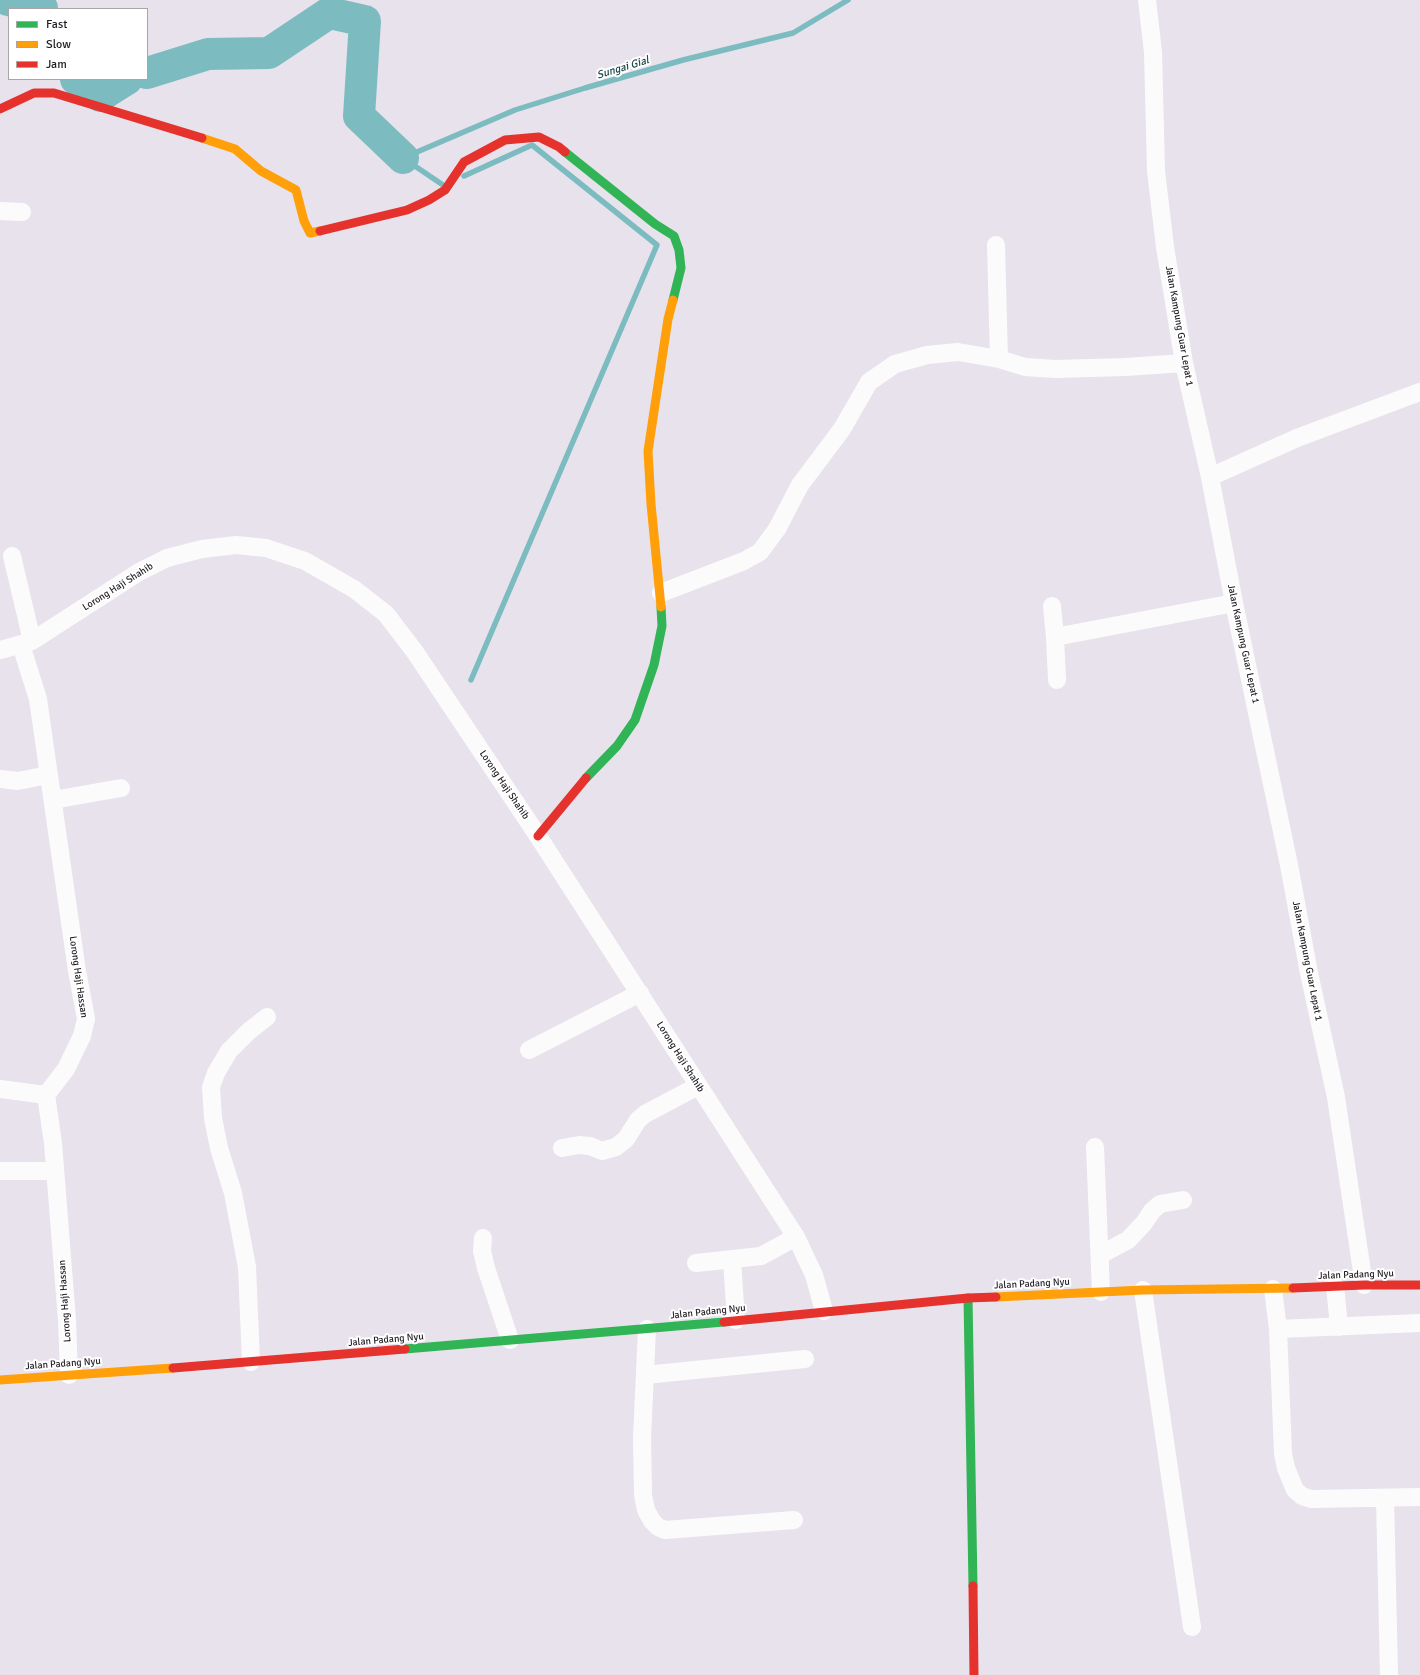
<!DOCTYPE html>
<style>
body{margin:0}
#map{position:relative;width:1420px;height:1675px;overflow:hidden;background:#e8e2ec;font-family:Signika,sans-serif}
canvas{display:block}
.legend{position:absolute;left:8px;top:8px;width:140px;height:72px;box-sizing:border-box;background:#fff;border:1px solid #a6a5a7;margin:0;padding:5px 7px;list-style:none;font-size:12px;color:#211d24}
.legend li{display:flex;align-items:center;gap:8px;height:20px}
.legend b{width:20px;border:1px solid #a6a5a7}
</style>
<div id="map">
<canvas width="1420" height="1675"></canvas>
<ul class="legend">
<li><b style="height:5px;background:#30b455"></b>Fast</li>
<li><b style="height:5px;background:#ff9f0a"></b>Slow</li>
<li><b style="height:5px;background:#e5322d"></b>Jam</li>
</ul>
</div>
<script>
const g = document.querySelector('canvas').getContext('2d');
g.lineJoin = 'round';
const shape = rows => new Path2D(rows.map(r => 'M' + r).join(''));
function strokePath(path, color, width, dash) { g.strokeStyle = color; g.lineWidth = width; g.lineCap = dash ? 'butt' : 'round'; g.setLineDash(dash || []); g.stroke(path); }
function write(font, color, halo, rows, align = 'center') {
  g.font = font + ' Signika,sans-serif'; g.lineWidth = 4; g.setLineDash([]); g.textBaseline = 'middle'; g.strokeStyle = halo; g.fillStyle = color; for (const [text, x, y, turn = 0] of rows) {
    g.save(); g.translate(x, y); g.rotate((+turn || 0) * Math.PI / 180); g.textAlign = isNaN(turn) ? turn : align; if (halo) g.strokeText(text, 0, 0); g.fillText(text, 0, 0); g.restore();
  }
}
strokePath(shape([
 [403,158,443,185],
 [403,158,515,110,585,88,683,60,793,33,848,0],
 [464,176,532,145,657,245,471,680]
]), '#7cbcc1', 5.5);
strokePath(shape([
 [8,0,42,8,42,9],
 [147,73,208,54,269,53,329,13,365,21,359,116,403,158],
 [76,79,100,96,127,79]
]), '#7cbcc1', 32);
strokePath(shape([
 [1147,0,1153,52,1156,171,1165,247,1184,363,1210,477,1234,603,1289,865,1309,973,1336,1097,1364,1285],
 [0,211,22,212],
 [996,245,999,359],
 [1210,477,1297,438,1420,392],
 [12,556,32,641],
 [661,593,744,561,760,552,777,529,800,485,842,429,869,382,895,364,927,355,958,352,999,359,1025,367,1055,369,1126,367,1184,363],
 [1052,606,1055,637,1234,603],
 [1055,637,1057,680],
 [21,645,38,699,77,971,86,1019,82,1036,66,1069,46,1095,53,1143,67,1320,69,1375],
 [0,650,32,641,139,572,167,558,202,549,236,545,266,548,305,561,354,589,386,614,415,652,538,836,796,1237,814,1275,824,1311],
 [0,779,18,781,48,775],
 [53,800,121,788],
 [529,1050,640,993],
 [0,1089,46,1095],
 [1095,1147,1101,1292],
 [562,1148,579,1145,590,1146,602,1151,616,1147,626,1139,638,1120,645,1114,698,1086],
 [0,1171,55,1171],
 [483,1238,482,1251,486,1268,510,1340],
 [1100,1255,1128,1240,1144,1223,1152,1211,1160,1204,1183,1200],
 [732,1260,736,1320],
 [696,1263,761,1256,796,1237],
 [1335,1286,1339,1327],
 [1273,1289,1278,1329,1283,1454,1286,1468,1295,1490,1302,1496,1311,1499,1420,1497],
 [1143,1290,1192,1627],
 [647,1329,642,1438,643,1495,646,1510,652,1521,658,1527,665,1530,794,1520],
 [1278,1329,1420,1323],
 [251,1362,247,1267,233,1193,219,1148,213,1118,211,1087,216,1073,229,1051,249,1031,267,1017],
 [645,1375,805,1359],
 [1385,1498,1389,1675]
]), '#fcfbfc', 18);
strokePath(shape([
 [565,152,655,224,674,236,679,250,681,268,673,300],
 [586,778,617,746,635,720,654,665,662,626,661,607],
 [968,1298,973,1586],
 [405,1349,724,1322]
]), '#30b455', 9);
strokePath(shape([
 [202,138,235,149,261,171,296,190,304,221,310,233,320,231],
 [661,607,651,504,648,451,668,319,673,300],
 [996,1297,1143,1290,1293,1288],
 [0,1380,173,1368]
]), '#ff9f0a', 9);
strokePath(shape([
 [0,109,34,93,54,93,202,138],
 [320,231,407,210,429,200,445,190,464,162,505,140,539,137,559,147,565,152],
 [538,836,586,778],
 [1293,1288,1364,1285,1420,1285],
 [724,1322,968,1298,996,1297],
 [173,1368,405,1349],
 [973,1586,974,1675]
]), '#e5322d', 9);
write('10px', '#211d24', '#fff', [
 ["Jalan Kampung Guar Lepat 1",1179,326,80],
 ["Lorong Haji Shahib",118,587,-32],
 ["Jalan Kampung Guar Lepat 1",1243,644,78],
 ["Lorong Haji Shahib",504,785,56],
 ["Jalan Kampung Guar Lepat 1",1307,961,79],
 ["Lorong Haji Hassan",78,977,82],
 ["Lorong Haji Shahib",680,1057,58],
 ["Jalan Padang Nyu",1356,1275,-2],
 ["Jalan Padang Nyu",1032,1284,-3],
 ["Lorong Haji Hassan",65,1301,-94],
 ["Jalan Padang Nyu",708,1312,-6],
 ["Jalan Padang Nyu",386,1340,-5],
 ["Jalan Padang Nyu",63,1364,-4]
]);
write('italic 11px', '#1b4748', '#fff', [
 ["Sungai Gial",623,68,-17]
]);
</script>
